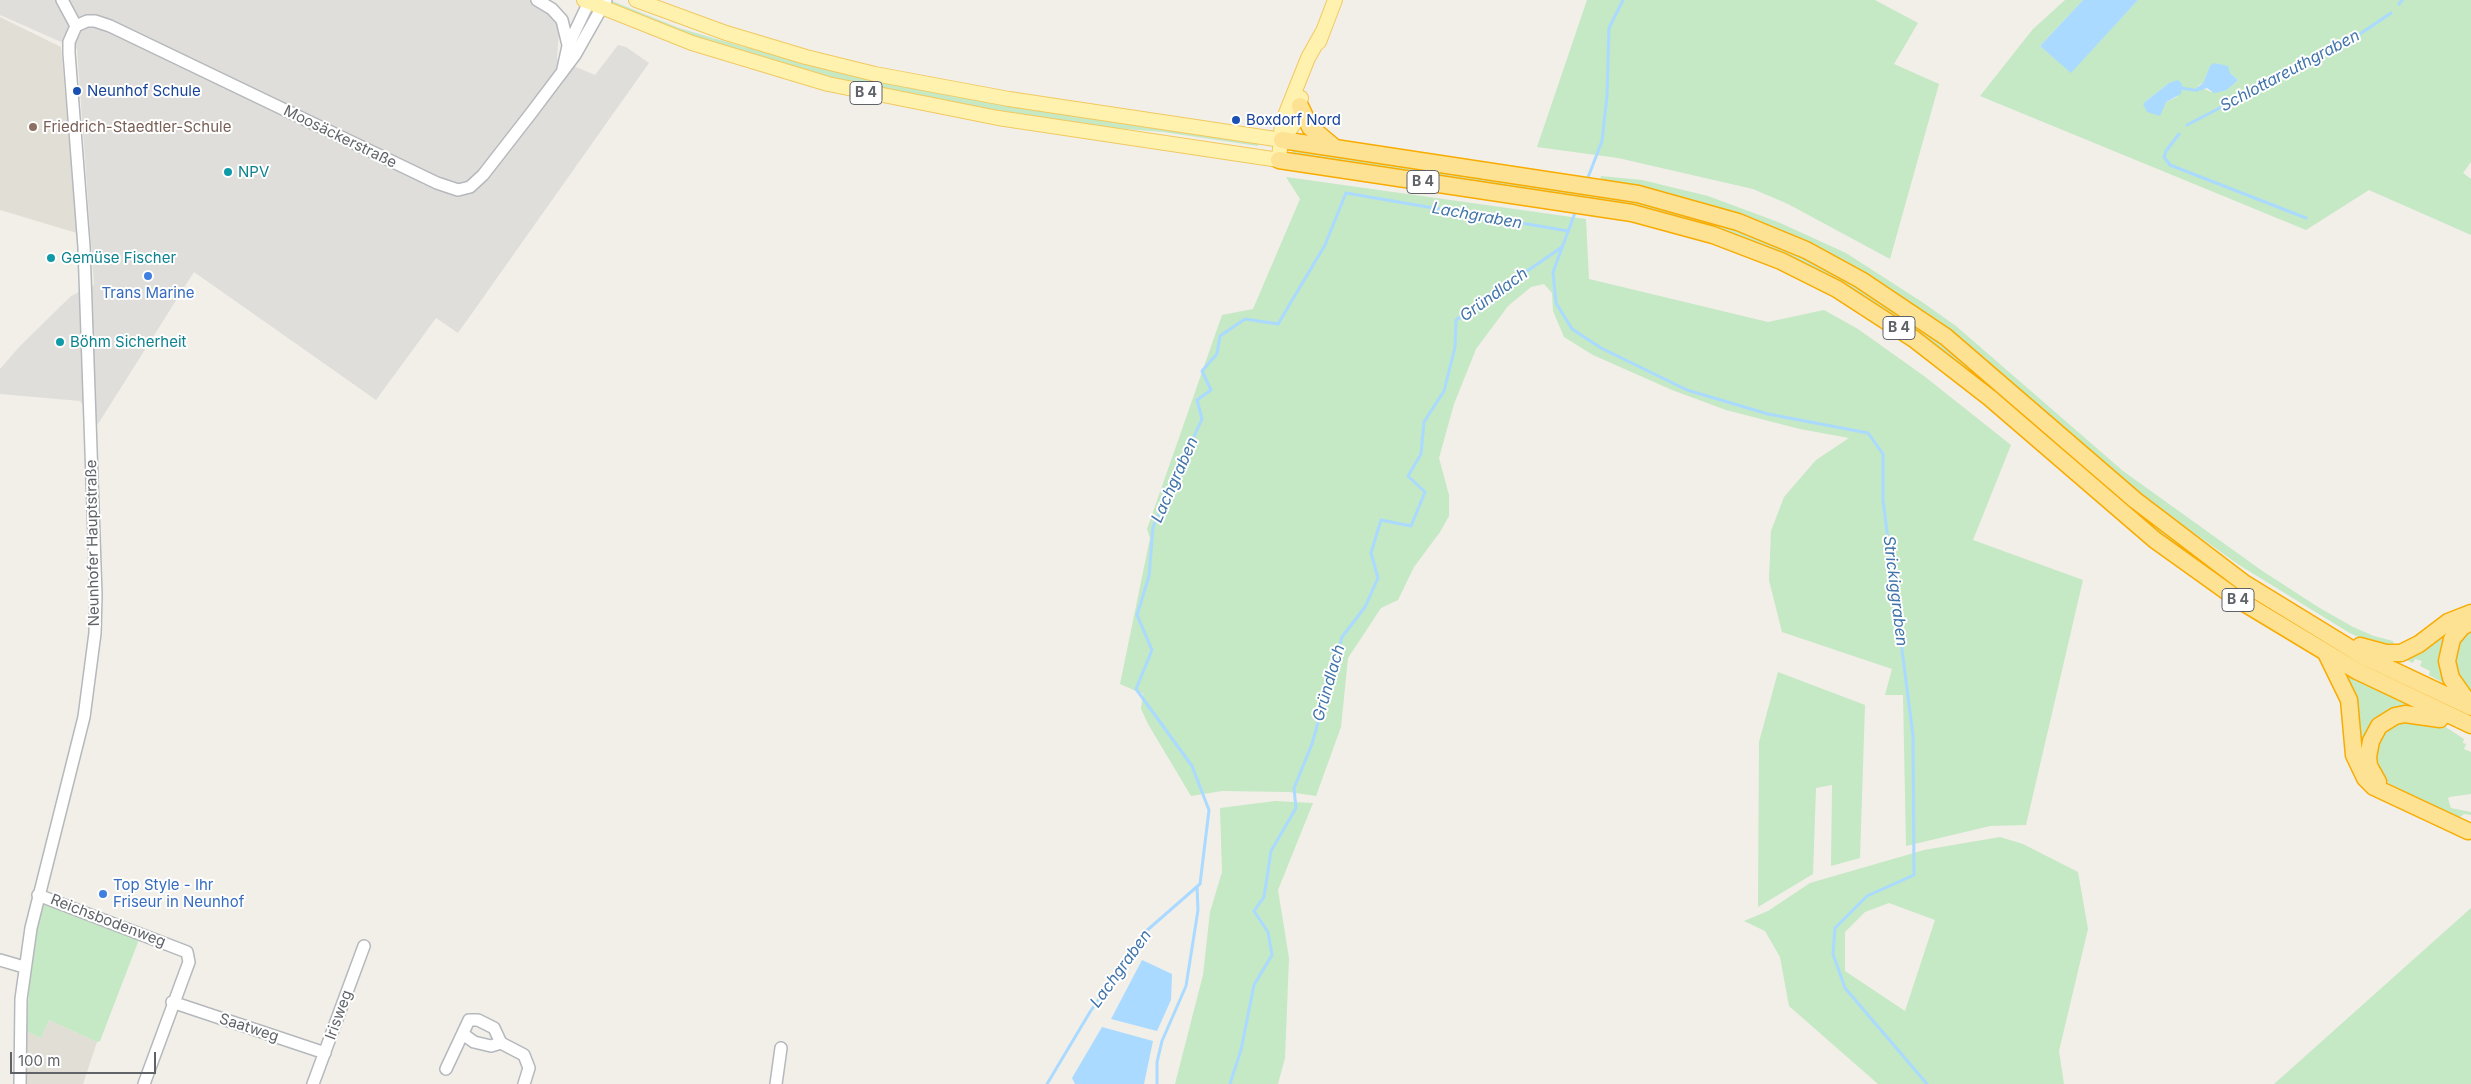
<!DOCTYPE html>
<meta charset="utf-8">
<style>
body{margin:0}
#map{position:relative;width:2471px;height:1084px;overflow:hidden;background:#f1efe8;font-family:Inter,sans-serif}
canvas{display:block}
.scale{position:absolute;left:10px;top:1052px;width:146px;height:22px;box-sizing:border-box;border:2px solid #5f6368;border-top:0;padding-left:6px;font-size:15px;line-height:18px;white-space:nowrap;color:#5f6368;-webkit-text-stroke:4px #fff;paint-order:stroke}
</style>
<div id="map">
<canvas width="2471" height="1084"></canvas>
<div class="scale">100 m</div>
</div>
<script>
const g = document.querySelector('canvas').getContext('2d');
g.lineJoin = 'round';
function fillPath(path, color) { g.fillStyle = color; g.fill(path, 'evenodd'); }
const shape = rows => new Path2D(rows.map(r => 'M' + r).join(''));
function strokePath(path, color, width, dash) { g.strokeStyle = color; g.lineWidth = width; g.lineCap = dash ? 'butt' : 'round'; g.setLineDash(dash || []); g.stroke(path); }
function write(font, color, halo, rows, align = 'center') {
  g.font = font + ' Inter,sans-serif'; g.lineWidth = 4; g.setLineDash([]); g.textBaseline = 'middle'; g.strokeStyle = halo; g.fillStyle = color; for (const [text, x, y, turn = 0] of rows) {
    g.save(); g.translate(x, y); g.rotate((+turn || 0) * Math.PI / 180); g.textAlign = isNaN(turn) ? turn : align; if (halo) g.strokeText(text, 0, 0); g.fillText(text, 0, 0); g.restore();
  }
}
fillPath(shape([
 [0,0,534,0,549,9,559,30,557,59,595,75,618,45,626,47,649,63,458,333,436,318,376,400,194,272,98,424,80,401,0,394,0,369,20,346,71,296,94,285,77,49,0,15]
]), '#e0deda');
fillPath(shape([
 [0,17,61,47,77,233,0,210],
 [49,1020,97,1042,83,1084,27,1084,26,1031,41,1038]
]), '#e1ded6');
fillPath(shape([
 [1587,0,1875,0,1918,23,1894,64,1939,84,1890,259,1788,204,1753,189,1618,158,1537,147],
 [2065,0,2083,0,2040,46,2071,72,2138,0,2471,0,2471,162,2463,173,2471,179,2471,235,2369,190,2306,230,1980,96,2033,29],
 [2210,66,2230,73,2238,80,2227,90,2211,92,2197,86,2203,83],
 [2169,83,2182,84,2177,97,2166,102,2146,101],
 [612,1,679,28,744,47,1258,142,1258,146,1163,132,1103,127,1008,114,859,85,711,43,611,5],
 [1289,149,1655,202,1787,247,1881,298,2339,647,2337,652,2272,615,2169,543,1998,397,1761,246,1295,154],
 [1601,176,1642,180,1708,196,1778,222,1846,253,1922,302,1956,326,2123,471,2261,570,2318,607,2353,627,2374,636,2393,641,2395,647,2370,643,2348,632,2239,565,2138,493,1986,362,1761,224,1700,202,1658,191,1600,181],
 [1286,177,1586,219,1589,279,1768,322,1824,310,1858,329,1924,376,2011,445,1973,540,2083,580,2026,825,1990,826,1906,846,1903,695,1885,695,1892,669,1782,632,1769,580,1771,531,1784,497,1816,460,1849,438,1800,429,1726,410,1672,390,1593,355,1564,337,1553,311,1552,293,1544,284,1531,287,1508,306,1476,349,1454,404,1439,458,1449,495,1449,516,1440,532,1414,567,1398,600,1381,608,1348,658,1341,727,1316,796,1289,792,1222,791,1191,796,1148,724,1141,709,1143,694,1120,684,1150,538,1147,529,1222,315,1253,309,1300,199],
 [2450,624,2447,635,2456,690,2429,675,2430,671,2420,666,2422,661,2415,659,2413,663,2407,660,2406,654],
 [2471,625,2471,691,2456,676,2452,645],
 [2344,671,2414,708,2398,708,2365,764],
 [1778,672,1865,705,1860,858,1831,866,1832,785,1816,788,1813,874,1758,907,1759,742],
 [2395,719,2438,722,2464,739,2463,743,2466,744,2464,749,2471,752,2471,794,2449,797,2448,799,2451,808,2471,812,2471,815,2464,814,2460,817,2448,814,2394,789,2378,772,2374,741],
 [1275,801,1313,803,1278,890,1289,958,1285,1058,1278,1084,1175,1084,1203,975,1210,912,1222,872,1220,808],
 [2000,837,2023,844,2078,872,2088,929,2059,1051,2064,1084,1878,1084,1789,1006,1780,957,1765,931,1744,921,1768,911,1810,883,1924,850],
 [1889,903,1935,920,1905,1011,1845,971,1845,932,1865,912],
 [50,901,140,937,100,1041,97,1042,49,1020,41,1038,26,1031,31,963,41,907],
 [2471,908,2471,1084,2274,1084]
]), '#c5e8c5');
fillPath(shape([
 [2083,0,2138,0,2071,73,2040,46],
 [2214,63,2228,66,2230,73,2238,80,2227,90,2219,92,2214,93,2207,88,2196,92,2194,90,2203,83,2210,66],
 [2178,80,2182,84,2181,94,2166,102,2160,116,2147,112,2143,104,2146,101,2169,83],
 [1142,960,1172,974,1171,1000,1157,1031,1111,1019],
 [1102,1027,1153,1041,1144,1084,1075,1084,1072,1078]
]), '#aadaff');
strokePath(shape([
 [2399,4,2402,0],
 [2181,88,2194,90],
 [2187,125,2354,38,2391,13],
 [2179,134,2166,151,2164,157,2170,165,2306,218],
 [1587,180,1602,141,1607,96,1609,28,1623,0],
 [1576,210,1553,272,1556,303,1572,329,1601,348,1687,390,1768,414,1868,433,1883,454,1883,500,1913,736,1914,875,1867,896,1835,928,1833,954,1845,988,1927,1084],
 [1047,1084,1090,1012,1144,933,1200,884,1209,810,1192,766,1136,689,1152,650,1137,615,1149,576,1153,527,1202,419,1197,400,1211,390,1202,371,1217,354,1220,336,1245,319,1278,324,1325,245,1346,193,1568,231],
 [1157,1084,1157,1062,1162,1041,1186,986,1198,910,1197,887],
 [1230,1084,1241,1050,1254,985,1272,955,1268,932,1254,911,1264,897,1271,851,1296,808,1294,788,1312,744,1342,637,1365,607,1378,578,1371,553,1381,520,1411,526,1425,492,1408,476,1421,454,1424,422,1444,391,1455,347,1456,320,1562,247]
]), '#aadaff', 3);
const minor = shape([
 [62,0,76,26],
 [537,0,552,9,562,20,568,45],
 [76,26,87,21,95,21,110,26,437,183,458,190,470,187,483,175,532,112,575,55,606,0],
 [563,69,568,46,590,0],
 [38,895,187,952,189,962,144,1084],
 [0,960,24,967],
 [172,1002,325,1053],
 [463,1034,474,1042,491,1046,501,1043],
 [446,1069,469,1020,478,1020,494,1028,501,1043,524,1055,529,1068,524,1084],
 [20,1084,21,999,31,928,84,717,95,633,96,595,84,247,69,53,69,42,76,26],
 [313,1084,364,946],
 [776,1084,781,1048]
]);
const major = shape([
 [584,0,692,43,828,84,998,118,1279,160,1282,123,1308,58,1322,33],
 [636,0,726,33,806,57,875,74,1009,99,1282,140],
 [1319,42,1335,0],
 [1282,140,1294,124,1301,98]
]);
const highway = shape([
 [1300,106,1310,127,1334,147],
 [1282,140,1638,194,1738,222,1806,250,1861,280,1946,337,2135,500,2244,583,2363,656,2471,707],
 [1279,160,1632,213,1713,235,1781,261,1837,289,1914,339,1990,398,2155,540,2236,598,2357,671,2471,725],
 [2471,622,2462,627,2452,639,2447,661,2451,678,2471,706],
 [2360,646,2386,653,2401,653,2419,644,2448,622,2471,613],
 [2326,653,2349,700,2354,755,2365,778,2374,787,2468,831],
 [2378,782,2369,766,2368,757,2371,741,2379,726,2395,716,2405,714,2440,719]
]);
strokePath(minor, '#b5b8bc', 14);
strokePath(major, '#f2c960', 16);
strokePath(highway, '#f9ab00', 19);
strokePath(minor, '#fff', 11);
strokePath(major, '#fff2af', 14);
strokePath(highway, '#fde293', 16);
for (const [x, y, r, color] of [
 [77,91,5,"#1a4fb4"],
 [1236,120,5,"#1a4fb4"],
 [33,127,5,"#8d6e63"],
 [228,172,5,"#0f9aa8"],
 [51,258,5,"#0f9aa8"],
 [148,276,5,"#3f7fe0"],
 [60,342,5,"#0f9aa8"],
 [103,894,5,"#3f7fe0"]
]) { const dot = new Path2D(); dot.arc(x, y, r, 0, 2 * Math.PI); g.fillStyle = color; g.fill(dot); strokePath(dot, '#fff', 2); }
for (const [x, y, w] of [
 [866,93,32],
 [1423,182,32],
 [1899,328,32],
 [2238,600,32]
]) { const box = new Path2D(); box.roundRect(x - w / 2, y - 11.5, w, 23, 4); g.fillStyle = '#fff'; g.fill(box); strokePath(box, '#5f6368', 1); }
write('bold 14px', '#5f6368', null, [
 ["B 4",866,93],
 ["B 4",1423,182],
 ["B 4",1899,328],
 ["B 4",2238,600]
]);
write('15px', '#164399', '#fff', [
 ["Neunhof Schule",87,91],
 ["Boxdorf Nord",1246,120]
], 'left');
write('15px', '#785e54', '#fff', [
 ["Friedrich-Staedtler-Schule",43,127]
], 'left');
write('15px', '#5f6368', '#fff', [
 ["Moosäckerstraße",340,137,26],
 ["Neunhofer Hauptstraße",93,543,-91],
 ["Reichsbodenweg",108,921,21],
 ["Irisweg",339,1015,-70],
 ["Saatweg",249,1028,18]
]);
write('15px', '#0d838f', '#fff', [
 ["NPV",238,172],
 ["Gemüse Fischer",61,258],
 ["Böhm Sicherheit",70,342]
], 'left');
write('15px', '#366cbe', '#fff', [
 ["Trans Marine",148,293],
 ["Top Style - Ihr",113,885,"left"],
 ["Friseur in Neunhof",113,902,"left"]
]);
write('italic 16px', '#4174aa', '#fff', [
 ["Schlottareuthgraben",2290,71,-28],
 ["Lachgraben",1477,216,10],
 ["Gründlach",1494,295,-36],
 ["Lachgraben",1175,480,-66],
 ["Strickiggraben",1895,591,83],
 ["Gründlach",1329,683,-74],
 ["Lachgraben",1121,969,-54]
]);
</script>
